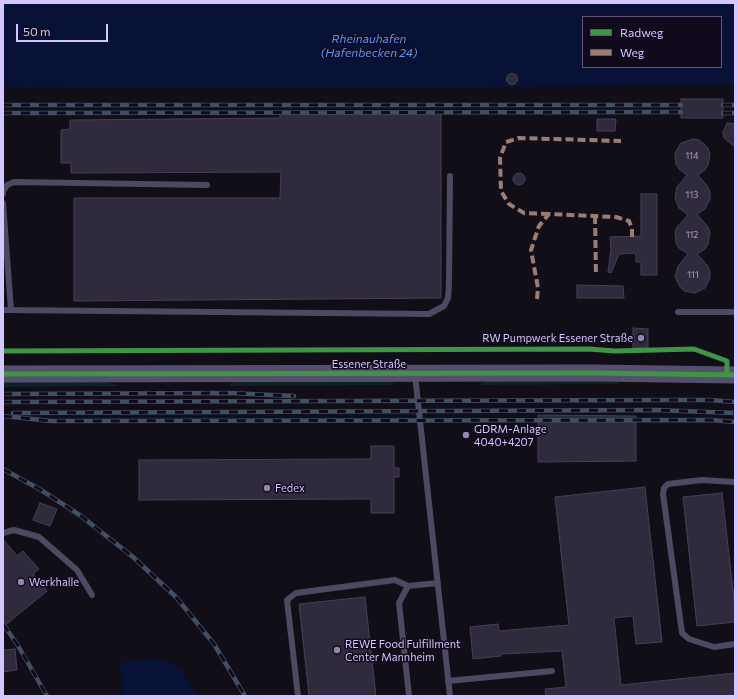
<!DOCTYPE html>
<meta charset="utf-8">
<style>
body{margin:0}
#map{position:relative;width:738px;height:699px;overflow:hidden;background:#110e18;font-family:Commissioner,sans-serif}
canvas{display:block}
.frame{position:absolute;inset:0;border:4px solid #d4c6ff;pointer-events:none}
.legend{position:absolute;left:582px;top:16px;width:140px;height:52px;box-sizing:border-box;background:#100a1c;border:1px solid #5e5577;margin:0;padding:5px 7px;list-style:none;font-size:12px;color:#d4c6ff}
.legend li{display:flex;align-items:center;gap:8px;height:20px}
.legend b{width:20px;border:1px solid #5e5577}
.scale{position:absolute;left:16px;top:24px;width:92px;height:18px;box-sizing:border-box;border:2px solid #d4c6ff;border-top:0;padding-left:5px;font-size:12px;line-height:14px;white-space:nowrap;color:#d4c6ff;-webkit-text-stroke:3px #100a1c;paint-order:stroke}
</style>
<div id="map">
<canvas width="738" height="699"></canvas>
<div class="frame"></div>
<ul class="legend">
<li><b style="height:5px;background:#419447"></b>Radweg</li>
<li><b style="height:5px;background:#9b7d72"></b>Weg</li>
</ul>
<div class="scale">50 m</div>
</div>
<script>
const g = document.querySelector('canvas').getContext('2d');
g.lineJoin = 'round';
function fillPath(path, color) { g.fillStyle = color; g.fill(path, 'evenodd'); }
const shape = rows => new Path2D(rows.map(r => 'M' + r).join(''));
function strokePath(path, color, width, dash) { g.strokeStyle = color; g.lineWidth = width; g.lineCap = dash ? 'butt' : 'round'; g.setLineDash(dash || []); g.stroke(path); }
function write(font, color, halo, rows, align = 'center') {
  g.font = font + ' Commissioner,sans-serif'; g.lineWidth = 3; g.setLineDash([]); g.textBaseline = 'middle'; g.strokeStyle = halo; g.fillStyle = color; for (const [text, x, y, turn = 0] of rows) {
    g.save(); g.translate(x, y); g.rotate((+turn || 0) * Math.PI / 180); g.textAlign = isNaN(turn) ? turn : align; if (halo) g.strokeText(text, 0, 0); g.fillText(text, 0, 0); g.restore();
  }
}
fillPath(shape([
 [394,380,393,385,230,386,230,384,237,381],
 [494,380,597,381,618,382,618,384,481,385,481,383],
 [3,381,107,382,119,386,3,387]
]), '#0e2125');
fillPath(shape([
 [3,3,735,3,735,85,394,88,3,87],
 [583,17,721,17,721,67,583,67],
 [152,658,169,661,182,670,197,696,123,696,120,663]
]), '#071236');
const building = shape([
 '506.5 79a5.5 5.5 0 1 1 11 0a5.5 5.5 0 1 1-11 0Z',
 [681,99,723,99,723,118,681,118,681,99],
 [280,113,441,113,441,298,74,301,74,198,280,198,281,172,71,173,71,163,61,163,61,130,70,129,70,120,280,118,280,113],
 [597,119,616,119,615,131,597,131,597,119],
 [727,123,735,124,735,147,724,138,723,132,727,123],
 [693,139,699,140,704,144,708,148,710,154,708,165,705,170,698,175,708,187,710,193,710,199,705,209,697,214,708,227,710,233,708,244,705,249,697,254,708,266,710,272,710,278,705,288,695,293,684,291,680,287,675,277,678,266,688,254,679,248,676,243,675,232,677,227,688,215,679,208,675,198,677,187,687,175,679,169,676,164,675,153,681,143,693,139],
 '513 179a6 6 0 1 1 12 0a6 6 0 1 1-12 0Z',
 [641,194,657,194,657,275,641,275,641,262,636,262,636,253,619,254,611,273,608,272,611,249,610,237,641,236,641,194],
 [577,285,623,286,624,298,577,298,577,285],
 [633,328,648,329,648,348,633,348,633,328],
 [538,415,636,416,636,461,538,462,538,415],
 [371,446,394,446,394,468,399,468,399,477,394,477,394,513,371,513,371,499,139,500,139,460,371,459,371,446],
 [645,487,662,642,636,644,633,616,614,618,621,685,735,673,735,696,546,696,545,689,566,687,562,651,501,654,501,656,473,659,470,627,498,624,499,631,569,625,555,497,645,487],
 [722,493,735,608,735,622,697,626,683,497,722,493],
 [40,503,57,509,50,526,33,520,40,503],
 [3,539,17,556,23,551,39,569,33,574,47,591,3,627,3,539],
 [365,597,376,696,309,696,299,604,365,597],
 [15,649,17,670,3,672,3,650,15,649]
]);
fillPath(building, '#302b3c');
strokePath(building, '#473f58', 1);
strokePath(shape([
 [3,194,3,191,7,185,14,182,207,185],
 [3,203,11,310],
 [3,310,429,314,444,306,448,298,449,284,450,176],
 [678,312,735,312],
 [415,375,450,696],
 [735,482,702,480,668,484,664,488,663,494,682,633,689,639,714,647,735,644],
 [3,533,14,530,39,537,77,570,92,595],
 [408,586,399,603,409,696],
 [448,681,552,671],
 [298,696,287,600,296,593,395,580,408,586,438,583]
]), '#4e4962', 6);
strokePath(shape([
 [3,374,594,373,735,375]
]), '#544f6d', 17);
const rail = shape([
 [3,105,681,105],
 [723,105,735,105],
 [3,113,681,112],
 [723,113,735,113],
 [3,394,230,393,294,396],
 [3,402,674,400,710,400,735,402],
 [13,413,656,410,735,413],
 [3,416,51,421,711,420,735,422],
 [3,469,41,490,81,516,133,557,176,597,214,644,245,696],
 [3,624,17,644,47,696]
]);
strokePath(rail, '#404f63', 4.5);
strokePath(rail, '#100a1c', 3, [9]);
strokePath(shape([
 [549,214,524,213,509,204,501,191,500,158,506,142,519,138,621,141],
 [595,216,596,276],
 [537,299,538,288,531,250,539,226,549,214,616,217,629,221,632,228,632,237]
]), '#9b7d72', 4, [8, 4]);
strokePath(shape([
 [3,351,589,349,615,351,694,349,727,361,727,375],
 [3,374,594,373,735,375]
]), '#419447', 5);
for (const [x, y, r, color] of [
 [641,338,4,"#9086ae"],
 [466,435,4,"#9086ae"],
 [267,488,4,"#9086ae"],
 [21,582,4,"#9086ae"],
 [337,650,4,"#9086ae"]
]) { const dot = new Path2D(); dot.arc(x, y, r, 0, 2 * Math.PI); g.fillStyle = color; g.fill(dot); strokePath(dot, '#100a1c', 1.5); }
write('9px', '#ab9fce', null, [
 ["114",692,156],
 ["113",692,195],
 ["112",692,235],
 ["111",693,275]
]);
write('11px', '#d4c6ff', '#100a1c', [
 ["RW Pumpwerk Essener Straße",633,338,"right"],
 ["GDRM-Anlage",474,429],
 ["4040+4207",474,442],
 ["Fedex",275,488],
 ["Werkhalle",29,582],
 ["REWE Food Fulfillment",345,644],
 ["Center Mannheim",345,657]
], 'left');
write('11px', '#d4c6ff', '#100a1c', [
 ["Essener Straße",369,364]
]);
write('italic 12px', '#5498ff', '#100a1c', [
 ["Rheinauhafen",369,39],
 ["(Hafenbecken 24)",369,53]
]);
</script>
